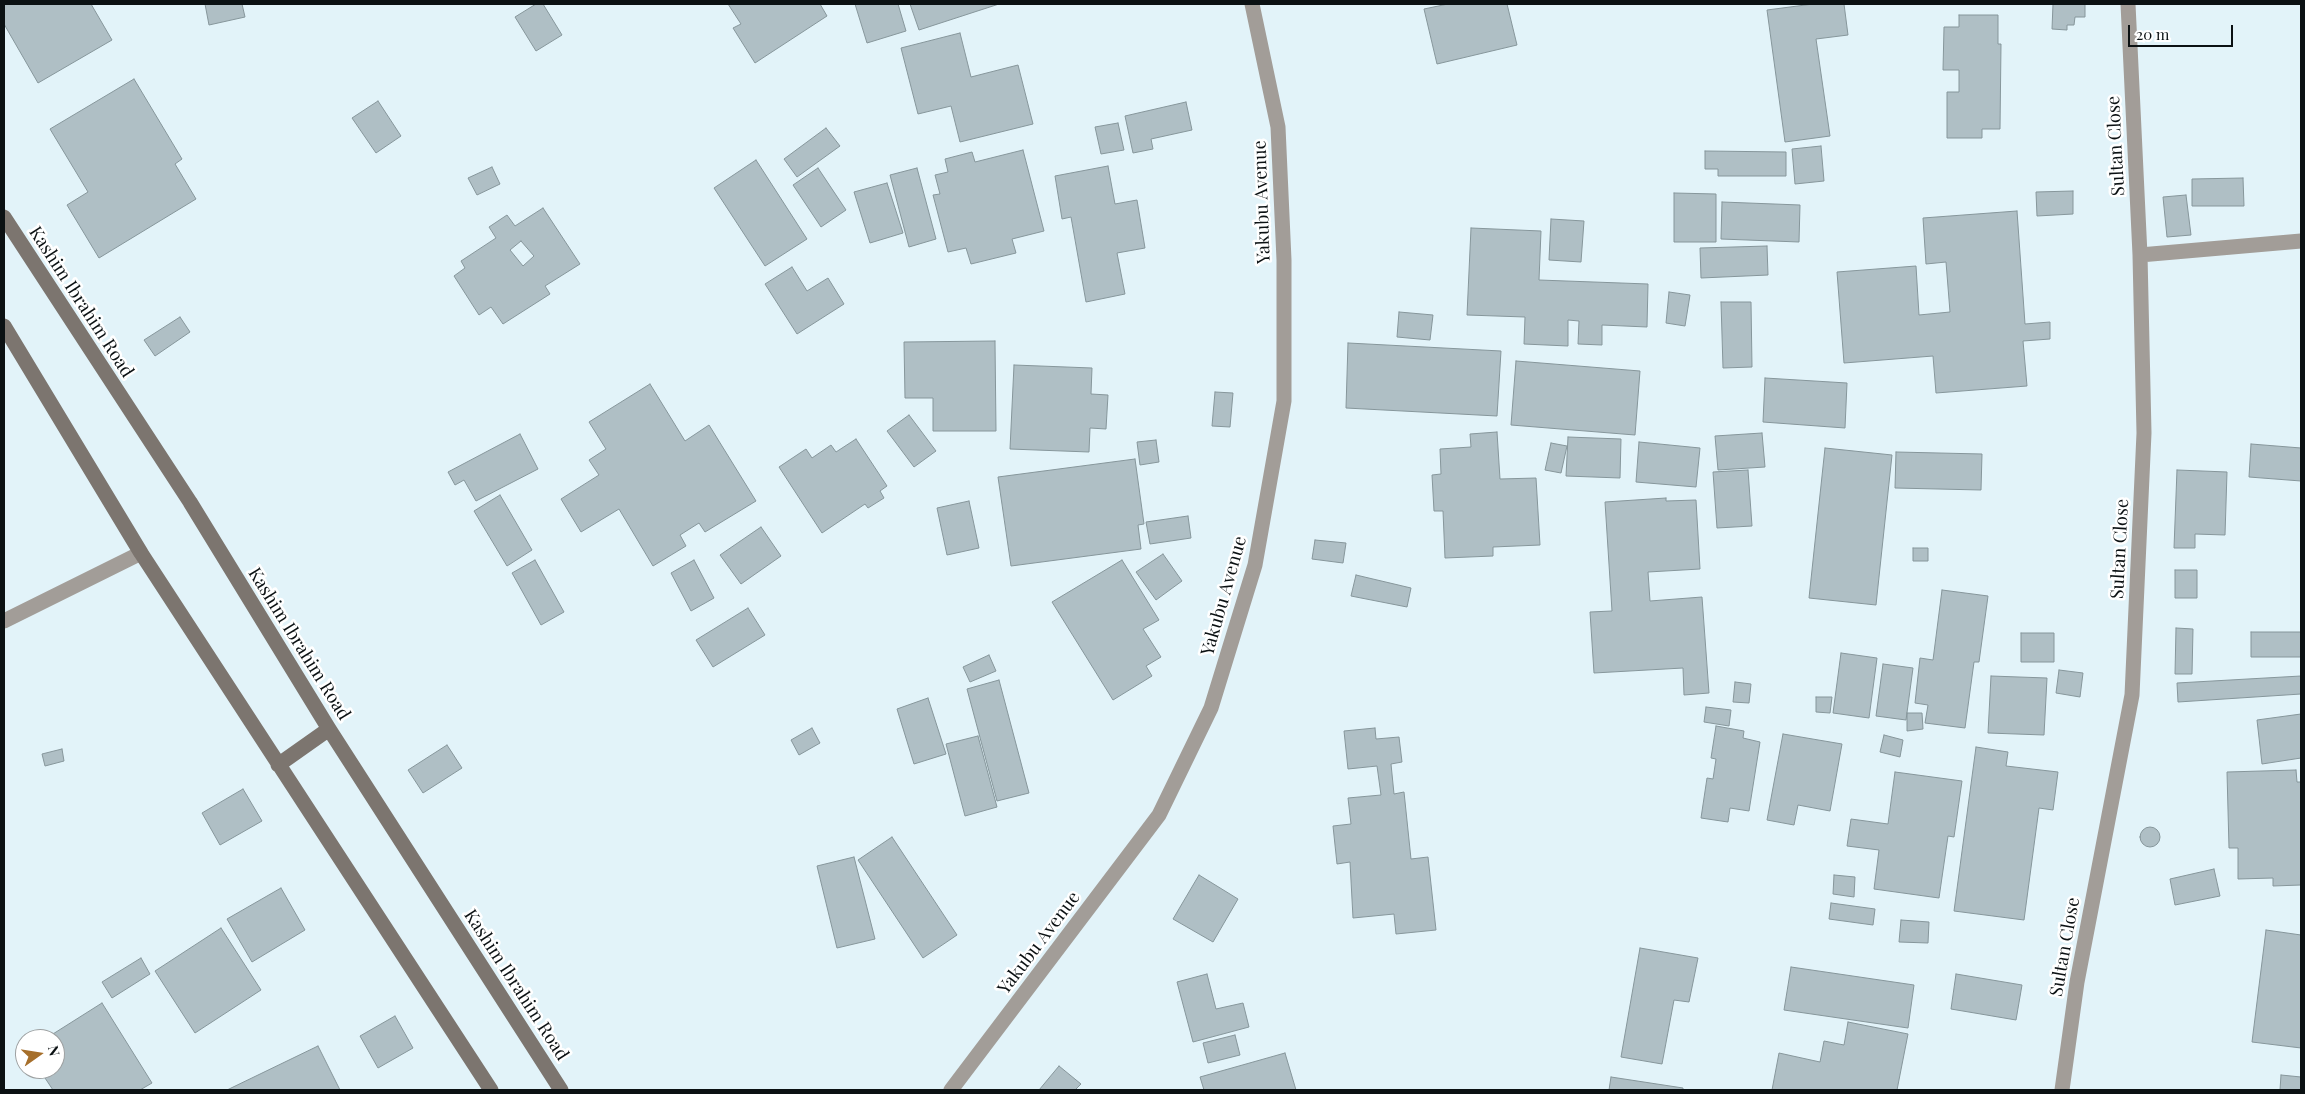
<!DOCTYPE html>
<style>
body{margin:0}
#map{position:relative;width:2305px;height:1094px;overflow:hidden;background:#e2f3f9;font-family:"Playfair Display",serif}
canvas{display:block}
.frame{position:absolute;inset:0;border:5px solid #0b1113;pointer-events:none}
.north{position:absolute;left:15px;top:1029px;width:50px;height:50px;box-sizing:border-box;background:#fff;border:1px solid #9da0a1;border-radius:50%;rotate:77deg;font-size:14px;font-weight:700;line-height:20px;text-align:center;color:#0b1113}
.north::after{content:'';display:block;margin:auto;width:18px;height:22px;background:#a66f2b;clip-path:polygon(50% 0,100% 100%,50% 72%,0 100%)}
.scale{position:absolute;left:2128px;top:25px;width:105px;height:22px;box-sizing:border-box;border:2px solid #0b1113;border-top:0;padding-left:6px;font-size:15px;line-height:18px;white-space:nowrap;color:#0b1113;-webkit-text-stroke:4px #fff;paint-order:stroke}
</style>
<div id="map">
<canvas width="2305" height="1094"></canvas>
<div class="frame"></div>
<div class="north">N</div>
<div class="scale">20 m</div>
</div>
<script>
const g = document.querySelector('canvas').getContext('2d');
g.lineJoin = 'round';
function fillPath(path, color) { g.fillStyle = color; g.fill(path, 'evenodd'); }
const shape = rows => new Path2D(rows.map(r => 'M' + r).join(''));
function strokePath(path, color, width, dash) { g.strokeStyle = color; g.lineWidth = width; g.lineCap = dash ? 'butt' : 'round'; g.setLineDash(dash || []); g.stroke(path); }
function write(font, color, halo, rows, align = 'center') {
  g.font = font + ' "Playfair Display",serif'; g.lineWidth = 5; g.setLineDash([]); g.textBaseline = 'middle'; g.strokeStyle = halo; g.fillStyle = color; for (const [text, x, y, turn = 0] of rows) {
    g.save(); g.translate(x, y); g.rotate((+turn || 0) * Math.PI / 180); g.textAlign = isNaN(turn) ? turn : align; if (halo) g.strokeText(text, 0, 0); g.fillText(text, 0, 0); g.restore();
  }
}
const building = shape([
 [4,4,91,4,112,40,38,83,4,24,4,4],
 [205,4,242,4,245,17,209,25,205,4],
 [536,4,543,4,562,35,536,51,515,17,536,4],
 [728,4,820,4,827,16,755,63,733,28,741,24,728,4],
 [855,4,898,4,906,31,867,43,855,4],
 [910,4,999,4,919,30,910,4],
 [1448,4,1507,4,1517,45,1437,64,1424,9,1448,4],
 [1813,4,1844,4,1848,35,1816,39,1830,136,1785,142,1767,10,1813,4],
 [2053,4,2085,4,2085,17,2075,17,2074,25,2067,25,2067,30,2052,29,2053,4],
 [1959,15,1998,15,1998,44,2001,44,2000,129,1982,129,1982,138,1947,138,1947,92,1959,92,1959,70,1943,70,1944,27,1959,27,1959,15],
 [960,33,971,77,1018,65,1033,124,960,142,951,106,918,114,901,48,960,33],
 [134,79,182,159,175,164,196,199,99,258,67,205,88,192,50,129,134,79],
 [378,101,401,136,376,153,352,118,378,101],
 [1186,102,1192,130,1151,139,1153,149,1133,153,1125,116,1186,102],
 [1118,123,1124,150,1101,154,1095,127,1118,123],
 [826,128,840,146,797,177,784,159,826,128],
 [1821,146,1824,181,1795,184,1792,149,1821,146],
 [1023,150,1044,231,1012,239,1016,253,971,264,966,248,948,252,933,195,940,194,935,175,948,172,945,159,972,152,975,162,1023,150],
 [1705,151,1786,152,1786,176,1718,176,1718,169,1705,169,1705,151],
 [756,160,807,239,765,266,714,188,756,160],
 [1108,166,1115,204,1137,200,1145,248,1117,253,1125,294,1086,302,1071,217,1062,219,1055,176,1108,166],
 [492,167,500,184,477,195,468,178,492,167],
 [818,168,846,210,821,227,793,185,818,168],
 [917,168,936,239,909,247,890,175,917,168],
 [2243,178,2244,206,2192,206,2192,179,2243,178],
 [887,183,903,233,870,243,854,192,887,183],
 [2073,191,2073,214,2037,216,2036,192,2073,191],
 [1674,193,1716,194,1716,242,1674,242,1674,193],
 [2186,195,2191,235,2167,237,2163,197,2186,195],
 [1722,202,1800,205,1799,242,1721,239,1722,202],
 [543,208,580,264,545,286,550,294,503,324,491,307,479,315,454,276,465,268,461,261,496,238,489,227,507,215,515,226,543,208],
 [521,241,534,256,523,266,510,250,521,241],
 [2017,211,2025,324,2050,322,2050,339,2023,341,2027,386,1936,393,1933,356,1844,363,1837,272,1916,266,1919,315,1950,312,1946,262,1926,264,1923,218,2017,211],
 [1551,219,1584,221,1581,262,1549,260,1551,219],
 [1471,228,1541,231,1539,280,1648,284,1647,327,1602,325,1602,345,1578,344,1579,321,1568,320,1568,346,1524,344,1525,317,1467,315,1471,228],
 [1767,246,1768,275,1701,278,1700,248,1767,246],
 [792,267,807,291,828,278,844,304,797,334,765,284,792,267],
 [1669,292,1690,295,1685,326,1666,323,1669,292],
 [1721,302,1751,302,1752,367,1723,368,1721,302],
 [1399,312,1433,315,1430,340,1397,337,1399,312],
 [180,317,190,332,155,356,144,340,180,317],
 [995,341,996,431,933,431,933,398,905,398,904,342,995,341],
 [1348,343,1501,351,1497,416,1346,408,1348,343],
 [1516,361,1640,371,1635,435,1511,425,1516,361],
 [1014,365,1092,368,1091,394,1108,395,1106,429,1090,428,1089,452,1010,449,1014,365],
 [1765,378,1847,383,1845,428,1763,422,1765,378],
 [650,384,685,441,709,425,756,501,705,532,699,523,680,535,686,546,653,566,619,509,581,532,561,499,599,475,589,460,606,449,589,422,650,384],
 [1215,392,1233,393,1230,427,1212,426,1215,392],
 [909,415,936,451,914,467,887,431,909,415],
 [1497,432,1500,479,1536,478,1540,545,1493,547,1493,556,1445,558,1443,511,1434,511,1432,475,1441,474,1440,449,1471,447,1470,434,1497,432],
 [1762,433,1765,467,1718,470,1715,436,1762,433],
 [520,434,538,469,476,501,464,480,455,485,448,472,520,434],
 [1568,437,1621,439,1620,478,1566,476,1568,437],
 [856,439,887,486,880,491,884,498,868,508,865,504,822,533,779,467,806,449,812,458,831,445,836,452,856,439],
 [1156,440,1159,462,1140,465,1137,442,1156,440],
 [1639,442,1700,448,1696,487,1636,482,1639,442],
 [1551,443,1567,446,1561,473,1545,470,1551,443],
 [2251,444,2301,448,2301,481,2249,477,2251,444],
 [1825,448,1892,455,1876,605,1809,598,1825,448],
 [1896,452,1982,454,1981,490,1895,488,1896,452],
 [1135,459,1144,524,1138,525,1141,549,1011,566,998,477,1135,459],
 [1748,470,1752,526,1717,528,1713,472,1748,470],
 [2177,470,2227,472,2225,535,2195,534,2195,548,2174,548,2177,470],
 [500,495,532,550,507,566,474,511,500,495],
 [1666,498,1666,501,1696,500,1700,569,1648,572,1650,601,1702,597,1709,693,1684,695,1683,668,1594,673,1590,612,1612,611,1605,502,1666,498],
 [969,501,979,548,947,555,937,508,969,501],
 [1188,516,1191,538,1150,544,1146,522,1188,516],
 [761,527,781,556,741,584,720,555,761,527],
 [1315,540,1346,543,1343,563,1312,559,1315,540],
 [1913,548,1928,548,1928,561,1913,561,1913,548],
 [1163,554,1182,581,1156,600,1136,572,1163,554],
 [535,560,564,612,541,625,512,573,535,560],
 [694,560,714,598,691,611,671,573,694,560],
 [1122,560,1159,620,1143,629,1161,657,1146,666,1152,676,1113,700,1052,602,1122,560],
 [2175,570,2197,570,2197,598,2175,598,2175,570],
 [1356,575,1411,588,1407,607,1351,596,1356,575],
 [1942,590,1988,596,1979,662,1974,662,1965,728,1925,723,1928,705,1915,703,1920,658,1933,660,1942,590],
 [748,608,765,635,713,667,696,640,748,608],
 [2176,628,2193,629,2192,674,2175,674,2176,628],
 [2251,632,2301,632,2301,657,2251,657,2251,632],
 [2021,633,2054,633,2054,662,2021,662,2021,633],
 [1841,653,1877,658,1869,718,1833,713,1841,653],
 [989,655,996,671,970,682,963,667,989,655],
 [1883,664,1913,668,1906,720,1876,716,1883,664],
 [2059,670,2083,673,2080,697,2056,693,2059,670],
 [1991,676,2047,678,2044,735,1988,733,1991,676],
 [2301,676,2301,694,2178,702,2177,683,2301,676],
 [999,680,1029,793,997,801,967,689,999,680],
 [1735,682,1751,684,1749,703,1733,702,1735,682],
 [1816,697,1832,697,1830,713,1816,712,1816,697],
 [928,698,946,754,914,764,897,709,928,698],
 [1706,707,1731,710,1729,726,1704,722,1706,707],
 [1907,713,1922,713,1923,729,1907,731,1907,713],
 [2301,714,2301,758,2262,764,2257,720,2301,714],
 [1716,726,1744,731,1743,738,1760,742,1749,811,1730,808,1728,822,1701,818,1707,778,1713,779,1716,759,1711,758,1716,726],
 [812,728,820,743,799,755,791,740,812,728],
 [1375,728,1376,739,1399,737,1402,762,1391,764,1394,794,1404,792,1411,859,1428,857,1436,930,1396,934,1394,914,1353,918,1350,862,1337,864,1333,826,1351,824,1348,798,1381,795,1377,766,1348,769,1344,731,1375,728],
 [1783,734,1842,744,1830,811,1798,805,1794,825,1767,820,1783,734],
 [1884,735,1903,740,1900,757,1880,752,1884,735],
 [978,736,997,807,965,816,946,744,978,736],
 [447,745,462,768,423,793,408,770,447,745],
 [1976,747,2008,752,2006,766,2058,772,2053,810,2039,808,2024,920,1954,911,1976,747],
 [62,749,64,761,45,766,42,754,62,749],
 [2296,770,2297,782,2301,782,2301,885,2273,886,2273,878,2238,879,2238,848,2229,848,2227,772,2296,770],
 [1895,772,1962,781,1954,837,1948,836,1939,898,1874,889,1879,850,1847,846,1851,819,1888,824,1895,772],
 [243,789,262,821,220,845,202,813,243,789],
 '2140 837a10 10 0 1 1 20 0a10 10 0 1 1-20 0Z',
 [892,837,957,935,923,958,858,860,892,837],
 [854,857,875,939,837,948,817,866,854,857],
 [2214,869,2220,896,2175,905,2170,879,2214,869],
 [1199,875,1238,899,1213,942,1173,919,1199,875],
 [1834,875,1855,877,1854,897,1833,894,1834,875],
 [281,888,305,930,252,962,227,919,281,888],
 [1831,903,1875,909,1873,925,1829,919,1831,903],
 [1901,920,1929,922,1928,943,1899,942,1901,920],
 [221,928,261,990,195,1033,155,971,221,928],
 [2266,930,2301,935,2301,1048,2252,1042,2266,930],
 [1640,948,1698,958,1689,1002,1674,1000,1662,1064,1621,1057,1640,948],
 [141,958,150,974,112,998,102,982,141,958],
 [1791,967,1914,985,1908,1028,1784,1010,1791,967],
 [1207,974,1216,1009,1243,1003,1249,1027,1193,1042,1177,982,1207,974],
 [1956,974,2022,985,2016,1020,1951,1009,1956,974],
 [102,1003,152,1083,140,1090,53,1090,39,1069,55,1069,55,1039,45,1039,102,1003],
 [395,1016,413,1048,378,1068,360,1036,395,1016],
 [1848,1022,1908,1034,1897,1090,1772,1090,1779,1053,1820,1062,1824,1041,1844,1045,1848,1022],
 [1235,1035,1240,1055,1208,1063,1203,1043,1235,1035],
 [318,1046,340,1090,227,1090,318,1046],
 [1285,1053,1296,1090,1204,1090,1200,1077,1285,1053],
 [1059,1066,1081,1084,1075,1090,1039,1090,1059,1066],
 [2281,1075,2301,1077,2301,1090,2280,1090,2281,1075],
 [1611,1077,1683,1088,1683,1090,1609,1090,1611,1077]
]);
fillPath(building, '#afbfc5');
strokePath(building, '#86969b', 1);
strokePath(shape([
 [2140,255,2301,241],
 [4,621,141,553],
 [951,1090,1159,815,1211,708,1255,565,1284,401,1284,260,1278,127,1252,4],
 [2062,1090,2077,982,2132,695,2144,433,2140,255,2128,4]
]), '#a29d98', 15);
strokePath(shape([
 [4,217,190,502,329,729,561,1090],
 [4,326,141,553,491,1090],
 [278,765,329,729]
]), '#7c756f', 15);
write('18px', '#0b1113', '#fff', [
 ["Sultan Close",2116,146,-93],
 ["Yakubu Avenue",1262,202,-92],
 ["Kashim Ibrahim Road",81,302,57],
 ["Sultan Close",2120,549,-87],
 ["Yakubu Avenue",1224,596,-74],
 ["Kashim Ibrahim Road",299,644,58],
 ["Yakubu Avenue",1039,943,-53],
 ["Sultan Close",2065,947,-80],
 ["Kashim Ibrahim Road",516,985,57]
]);
</script>
